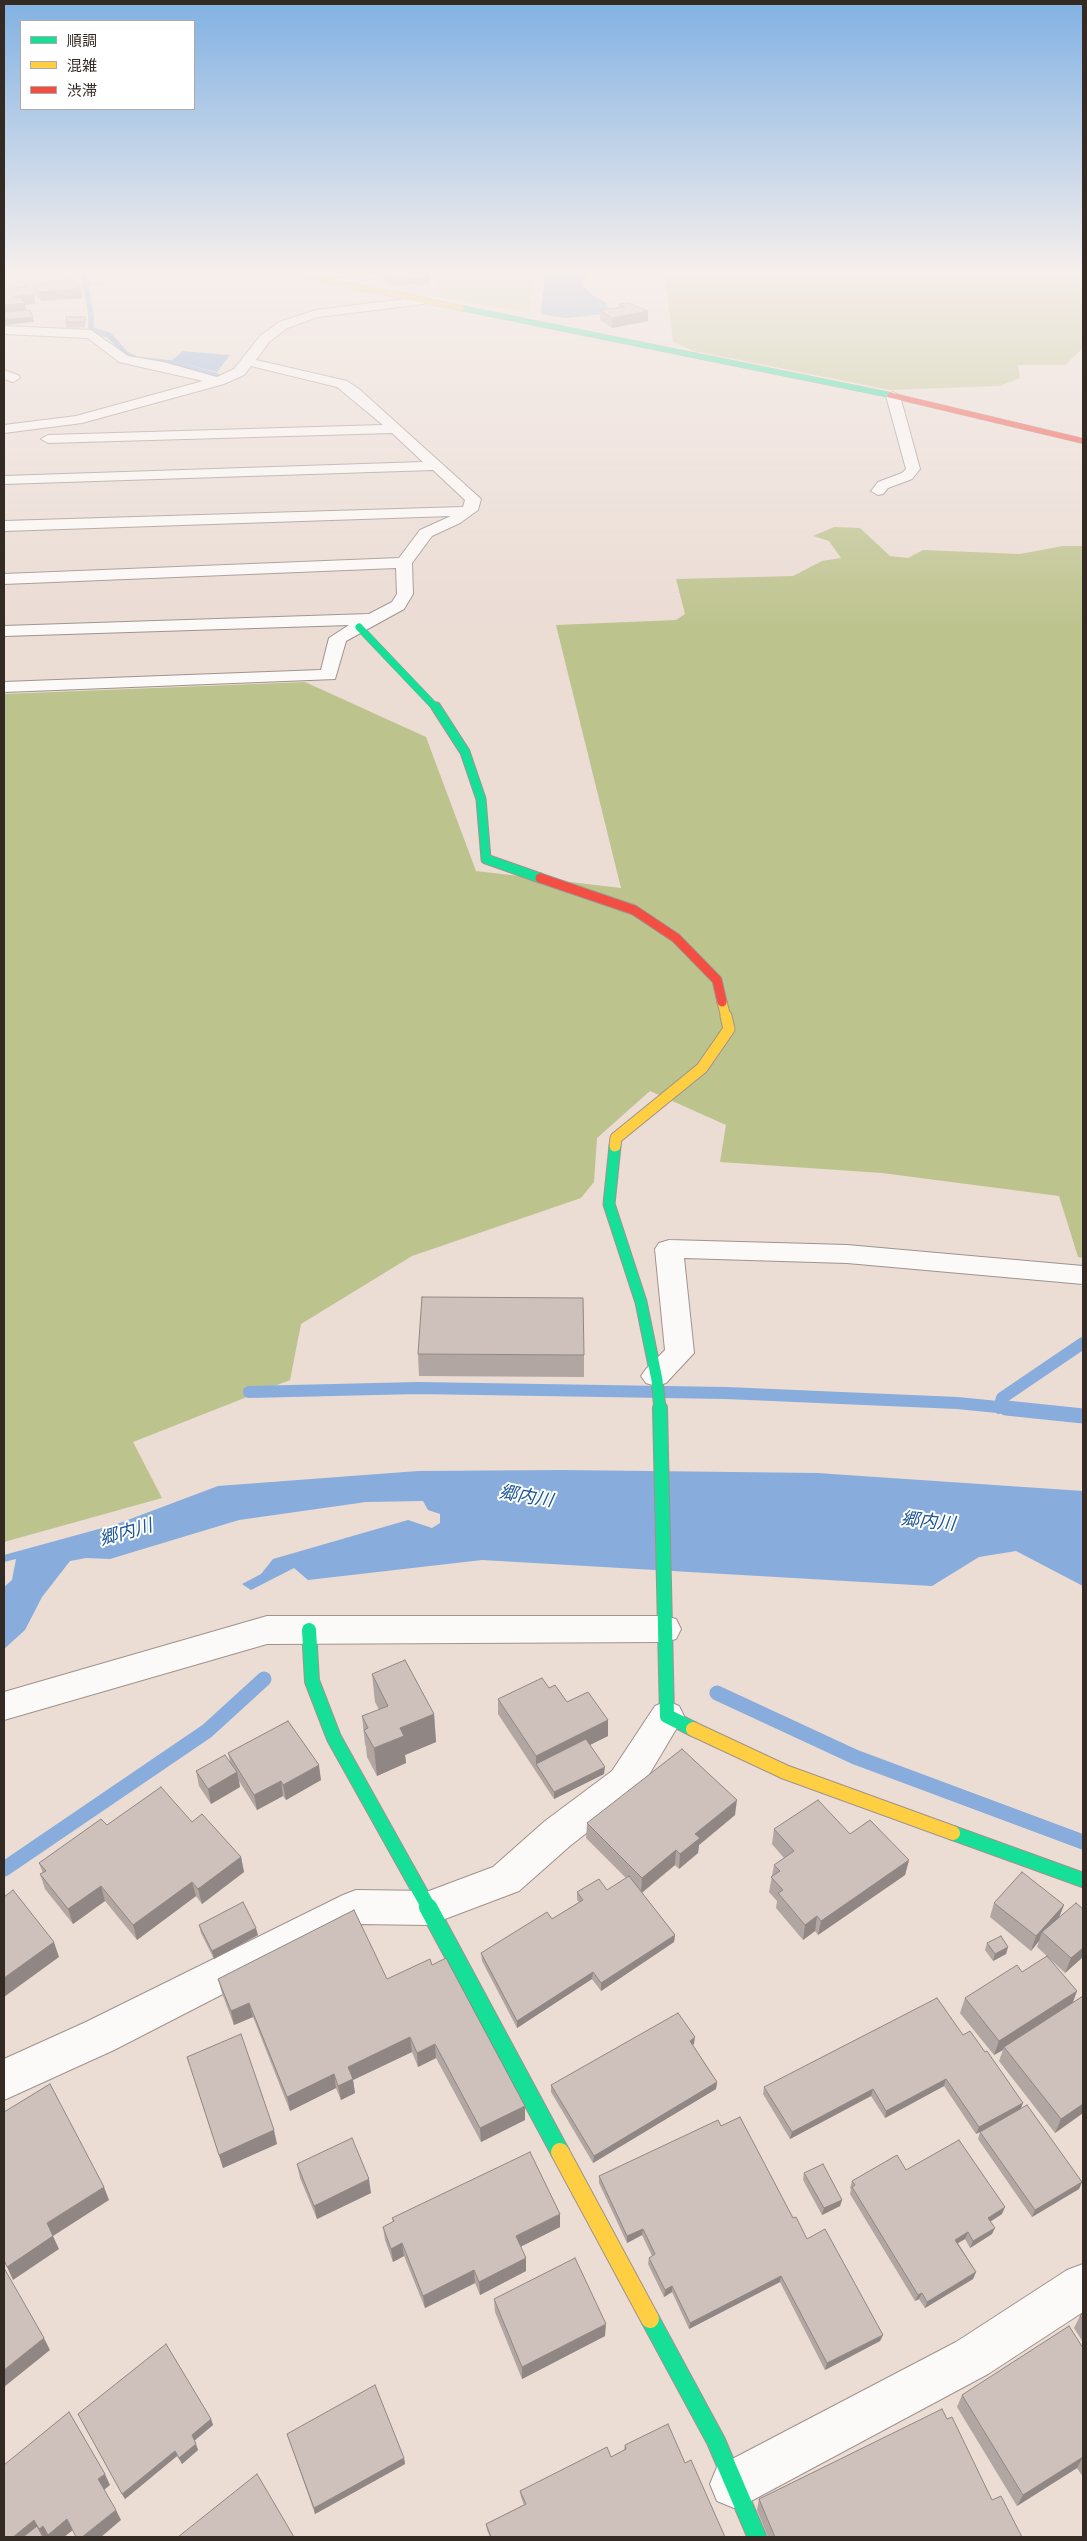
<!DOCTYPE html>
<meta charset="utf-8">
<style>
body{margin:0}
#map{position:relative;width:1087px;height:2541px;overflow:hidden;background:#ebdcd4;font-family:"Noto Serif","Noto Sans JP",serif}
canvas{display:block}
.frame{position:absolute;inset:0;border:5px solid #342a24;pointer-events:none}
.legend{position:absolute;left:20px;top:20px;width:175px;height:90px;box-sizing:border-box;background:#fff;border:1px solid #aeaaa7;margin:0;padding:6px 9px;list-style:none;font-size:15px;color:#342a24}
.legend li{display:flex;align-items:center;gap:10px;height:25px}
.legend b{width:25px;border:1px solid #aeaaa7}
</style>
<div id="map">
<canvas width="1087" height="2541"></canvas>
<div class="frame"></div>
<ul class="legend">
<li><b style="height:6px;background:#16e098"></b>順調</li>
<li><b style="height:6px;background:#ffcf43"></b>混雑</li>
<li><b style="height:6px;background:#f24e42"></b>渋滞</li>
</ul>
</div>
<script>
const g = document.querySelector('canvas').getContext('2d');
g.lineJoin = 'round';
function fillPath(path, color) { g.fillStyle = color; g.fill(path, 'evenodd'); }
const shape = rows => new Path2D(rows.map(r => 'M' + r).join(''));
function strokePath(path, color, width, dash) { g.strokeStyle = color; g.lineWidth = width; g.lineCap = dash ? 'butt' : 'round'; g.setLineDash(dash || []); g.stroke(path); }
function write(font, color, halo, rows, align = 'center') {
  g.font = font + ' "Noto Serif","Noto Sans JP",serif'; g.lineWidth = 4; g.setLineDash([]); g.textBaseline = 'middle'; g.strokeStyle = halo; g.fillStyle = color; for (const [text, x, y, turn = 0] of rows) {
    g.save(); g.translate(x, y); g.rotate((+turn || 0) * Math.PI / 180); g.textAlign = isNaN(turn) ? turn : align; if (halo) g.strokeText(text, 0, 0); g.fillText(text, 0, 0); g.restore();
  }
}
fillPath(shape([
 [12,274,167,274,165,278,4,297,4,275],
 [427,274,535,274,529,313,429,296,445,294]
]), '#d4d9ad');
fillPath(shape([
 [669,274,1083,274,1083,348,1065,365,1018,365,1020,378,1000,386,890,390,694,351,673,342,665,277],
 [834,527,860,528,890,556,908,558,923,550,1020,554,1063,546,1083,546,1083,1258,1078,1257,1059,1196,882,1173,720,1162,726,1125,650,1091,597,1138,594,1182,581,1198,412,1256,301,1324,290,1380,133,1442,162,1498,4,1542,4,694,305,682,426,737,476,871,621,888,556,625,676,620,685,614,676,579,793,576,822,561,841,558,829,541,813,536]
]), '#bdc38d');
fillPath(shape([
 [545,274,592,274,582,285,595,297,607,303,608,310,612,313,566,318,541,314],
 [183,351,205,353,230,355,217,372,171,361],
 [562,1470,817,1473,1083,1491,1083,1586,1016,1551,979,1557,932,1586,482,1560,308,1580,294,1568,251,1590,242,1584,261,1574,273,1559,408,1520,432,1528,440,1523,440,1514,428,1510,423,1501,366,1502,239,1520,110,1559,86,1558,70,1561,42,1597,25,1630,4,1649,4,1587,12,1580,16,1559,4,1562,4,1555,117,1524,218,1486,418,1471]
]), '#88acdb');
strokePath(shape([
 [84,274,91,315,91,330,109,335,126,354,136,359,170,363,217,376]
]), '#88acdb', 5.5);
strokePath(shape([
 [249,1392,418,1388,726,1393,957,1403,1018,1409],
 [999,1408,1002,1398,1083,1343]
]), '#88acdb', 12);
strokePath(shape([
 [1006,1408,1083,1416],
 [717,1693,855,1757,1083,1842],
 [4,1869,207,1731,264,1679]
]), '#88acdb', 15);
const street = shape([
 [360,274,391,274,386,277,332,285,326,282,332,279,360,274],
 [420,297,424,298,424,304,318,317,287,328,269,342,256,360,347,381,359,389,481,499,478,510,460,523,432,536,412,563,413,594,404,609,346,641,335,679,4,692,4,682,321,670,329,638,349,625,4,636,4,626,369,614,392,602,397,594,396,568,4,584,4,574,399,558,420,530,451,516,4,531,4,521,463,507,465,500,433,470,4,484,4,476,423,462,392,433,48,443,41,439,48,435,383,425,337,387,251,366,244,375,224,384,82,423,4,433,4,425,76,416,203,381,119,362,88,338,4,334,4,326,91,330,128,356,163,362,217,377,234,369,260,336,279,322,316,310,420,297],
 [4,370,18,375,20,378,13,382,4,379,4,370],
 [893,392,900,396,920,469,912,479,888,488,883,494,878,495,871,491,878,482,902,473,906,469,886,396,893,392],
 [669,1240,847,1245,1083,1266,1083,1284,847,1263,684,1258,694,1353,666,1383,656,1386,646,1383,641,1376,646,1369,665,1350,655,1249,659,1243,669,1240],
 [267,1616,664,1616,676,1619,681,1629,676,1639,664,1642,267,1644,4,1720,4,1692,267,1616],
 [667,1701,679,1706,684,1716,638,1793,571,1845,519,1891,429,1925,359,1924,114,2050,4,2100,4,2059,86,2022,343,1895,356,1890,429,1891,493,1867,545,1821,612,1771,655,1706,667,1701],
 [1083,2264,1083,2312,988,2374,751,2501,734,2508,717,2501,710,2484,717,2467,956,2342,1067,2270,1083,2264]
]);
const fastFar5 = shape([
 [461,308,890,395]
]);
const fastFar4 = shape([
 [359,627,437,709]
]);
const fastFar3 = shape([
 [436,707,465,752,481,799,486,859,540,878]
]);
const fastFar2 = shape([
 [615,1146,609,1204,641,1302,657,1380,660,1409]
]);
const fastFar1 = shape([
 [660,1408,667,1716,693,1729],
 [309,1630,312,1681,334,1738,429,1908],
 [953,1833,1083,1880]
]);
const fast = shape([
 [428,1907,560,2152],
 [650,2319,716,2441,757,2537]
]);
const slowFar4 = shape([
 [294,274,461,308]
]);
const slowFar3 = shape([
 [722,1002,726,1017]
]);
const slowFar2 = shape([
 [615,1146,616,1138,702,1068,729,1029,726,1016]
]);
const slowFar1 = shape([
 [693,1729,785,1772,953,1833]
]);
const slow = shape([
 [560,2152,650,2319]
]);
const jamFar1 = shape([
 [890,395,1083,441]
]);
const jam = shape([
 [540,878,634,910,676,938,717,980,722,1002]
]);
strokePath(street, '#9f938d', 2);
strokePath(fastFar5, '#9f938d', 6);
strokePath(fastFar4, '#9f938d', 8);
strokePath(fastFar3, '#9f938d', 11);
strokePath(fastFar2, '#9f938d', 13);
strokePath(fastFar1, '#9f938d', 16);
strokePath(fast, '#9f938d', 20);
strokePath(slowFar4, '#9f938d', 6);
strokePath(slowFar3, '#9f938d', 11);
strokePath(slowFar2, '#9f938d', 13);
strokePath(slowFar1, '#9f938d', 16);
strokePath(slow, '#9f938d', 20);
strokePath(jamFar1, '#9f938d', 6);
strokePath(jam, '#9f938d', 11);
fillPath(street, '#fcfaf9');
strokePath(fastFar5, '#16e098', 5);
strokePath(fastFar4, '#16e098', 7);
strokePath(fastFar3, '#16e098', 9);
strokePath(fastFar2, '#16e098', 11);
strokePath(fastFar1, '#16e098', 14);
strokePath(fast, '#16e098', 18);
strokePath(slowFar4, '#ffcf43', 5);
strokePath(slowFar3, '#ffcf43', 9);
strokePath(slowFar2, '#ffcf43', 11);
strokePath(slowFar1, '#ffcf43', 14);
strokePath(slow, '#ffcf43', 18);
strokePath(jamFar1, '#f24e42', 5);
strokePath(jam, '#f24e42', 9);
fillPath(shape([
 [171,274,226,274,171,275],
 [384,275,430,283,393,286,384,280],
 [32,285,81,288,82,298,41,301,34,294],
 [619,304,648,311,648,321,612,328,600,320,600,310,619,308],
 [85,317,85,327,66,328,66,322],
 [418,1354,584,1355,584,1377,419,1376],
 [372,1674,434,1714,436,1742,405,1755,406,1763,377,1776,367,1757,366,1747,365,1744,362,1716,379,1710,375,1702],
 [549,1688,567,1702,608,1720,608,1736,589,1745,604,1774,554,1799,498,1714,498,1699],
 [228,1753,321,1780,286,1800,283,1796,257,1810,239,1781,240,1787,211,1804,199,1786,196,1771,230,1761],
 [735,1815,699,1845,698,1853,679,1869,675,1865,642,1893,675,1935,674,1942,601,1991,592,1979,517,2028,482,1961,481,1953,552,1919,579,1902,577,1900,577,1892,607,1890,626,1878,586,1838,587,1823],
 [192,1822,241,1857,244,1872,202,1904,196,1896,137,1940,105,1901,73,1924,45,1889,40,1874,43,1873,39,1863,107,1825],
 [774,1829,850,1834,909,1860,905,1875,818,1935,815,1931,803,1940,776,1908,777,1901,769,1892,774,1865,784,1858,772,1844],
 [994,1903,1064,1905,1059,1917,1083,1909,1083,1957,1065,1973,1049,1958,1072,2003,1083,1996,1083,2113,1055,2133,999,2061,1003,2050,994,2055,960,2013,965,1998,1022,1972,1047,1956,1037,1947,1039,1941,1031,1951,990,1917],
 [199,1925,258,1935,214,1959,201,1933],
 [987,1943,1008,1947,1006,1954,993,1961,985,1950],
 [218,1979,387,1979,525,2120,481,2142,436,2058,418,2067,412,2052,353,2080,355,2093,341,2100,336,2088,290,2111,253,2017,234,2025,222,1993],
 [963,2035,1023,2103,1021,2108,1082,2182,1079,2189,1032,2217,978,2139,980,2132,986,2128,976,2134,944,2086,885,2118,871,2096,790,2139,763,2094,764,2087],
 [694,2044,693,2045,717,2082,716,2089,593,2163,551,2092,551,2085],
 [187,2057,277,2144,223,2168],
 [721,2126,793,2218,807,2239,883,2335,880,2341,825,2370,780,2282,689,2329,672,2292,664,2297,648,2264,649,2258,652,2256,642,2235,627,2243,599,2183,599,2176],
 [297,2164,371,2193,317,2219,300,2178],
 [906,2170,1002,2214,991,2221,992,2234,970,2248,965,2239,958,2243,976,2272,973,2279,925,2308,919,2299,915,2301,850,2194,851,2189,850,2188,852,2181],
 [804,2173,842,2200,840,2206,822,2215,803,2180],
 [392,2218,560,2227,520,2247,526,2271,480,2295,475,2283,425,2308,404,2256,393,2262,385,2240,383,2227,393,2222],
 [494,2299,605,2336,522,2379,495,2312],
 [1083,2313,1083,2342,1074,2328,1080,2316],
 [1083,2348,1083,2477,1077,2468,1017,2506,957,2407,962,2395],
 [78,2414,211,2419,213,2425,194,2441,198,2450,182,2464,177,2456,125,2499],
 [287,2434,404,2458,405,2464,315,2514],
 [625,2445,685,2463,725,2537,490,2537,487,2530,486,2524,524,2505,521,2497,520,2491,611,2457,624,2450],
 [759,2499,992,2500,1022,2537,768,2537,757,2510]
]), '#b1a6a2');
fillPath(shape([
 [430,278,430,283,393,286,392,281],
 [81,288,82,298,41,301,40,292],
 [34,294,35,304,25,305,27,313,4,315,4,305,12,297],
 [648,311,648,321,612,328,612,318],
 [33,317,34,322,4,325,4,320],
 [434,1714,436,1742,405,1755,406,1763,377,1776,374,1748,400,1728],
 [608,1720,608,1736,540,1770,536,1764,536,1756],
 [319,1765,321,1780,286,1800,283,1785],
 [605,1767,604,1774,554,1799,554,1792],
 [237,1772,240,1787,211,1804,208,1789],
 [281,1781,283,1796,257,1810,254,1795],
 [737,1800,735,1815,699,1845,698,1853,679,1869,680,1854,695,1834],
 [676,1850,675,1865,641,1893,642,1878],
 [241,1857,244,1872,202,1904,198,1889],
 [909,1860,905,1875,818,1935,821,1921],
 [192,1882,196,1896,137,1940,133,1925],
 [101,1886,105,1901,73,1924,68,1909],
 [1064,1905,1058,1920,1042,1932,1039,1941,1031,1951,1036,1936],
 [817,1916,815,1931,803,1940,805,1925],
 [256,1928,258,1935,214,1959,212,1951],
 [675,1935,674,1942,601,1991,601,1983],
 [54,1942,59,1957,4,1997,4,1978],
 [1008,1947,1006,1954,993,1961,995,1954],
 [1083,1948,1083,1957,1065,1973,1071,1958],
 [593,1972,592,1979,517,2028,517,2021],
 [1077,1991,1072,2005,1004,2047,1003,2050,994,2055,999,2041],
 [249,2003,253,2017,234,2025,231,2011],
 [410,2037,412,2052,353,2080,355,2093,341,2100,338,2086,348,2067],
 [695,2037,694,2044,689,2048,690,2041],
 [435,2044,436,2058,418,2067,417,2053],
 [334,2074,336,2088,290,2111,287,2097],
 [946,2079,944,2086,885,2118,886,2111],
 [717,2082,716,2089,593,2163,594,2156],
 [873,2089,871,2096,790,2139,792,2132],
 [1023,2103,1020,2110,976,2134,979,2127],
 [1083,2104,1083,2113,1055,2133,1061,2119],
 [525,2106,525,2120,481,2142,480,2128],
 [274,2130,277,2144,223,2168,219,2155],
 [369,2179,371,2193,317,2219,314,2206],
 [1082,2182,1079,2189,1032,2217,1035,2210],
 [104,2187,109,2200,53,2236,59,2249,13,2280,7,2267,47,2223],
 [842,2200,840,2206,822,2215,824,2208],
 [1005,2207,1002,2214,985,2225,988,2218],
 [560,2214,560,2227,516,2249,516,2236],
 [995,2228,992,2234,970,2248,973,2241],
 [643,2229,642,2235,627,2243,627,2236],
 [968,2232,965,2239,953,2246,955,2240],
 [402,2243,404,2256,393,2262,391,2249],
 [526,2258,526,2271,480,2295,479,2282],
 [474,2270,475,2283,425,2308,423,2296],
 [976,2272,973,2279,925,2308,927,2302],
 [781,2276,780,2282,689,2329,690,2323],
 [672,2286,672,2292,664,2297,665,2290],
 [922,2293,919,2299,915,2301,918,2295],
 [606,2324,605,2336,522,2379,522,2367],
 [883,2335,880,2341,825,2370,827,2363],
 [44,2338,50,2350,4,2387,4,2370],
 [211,2419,213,2425,194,2441,192,2435],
 [196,2444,198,2450,182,2464,179,2458],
 [175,2451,177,2456,125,2499,122,2494],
 [1083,2457,1077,2468,1017,2506,1023,2495],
 [404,2458,405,2464,315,2514,314,2508],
 [105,2474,110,2485,104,2490,98,2479],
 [116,2510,121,2520,101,2537,82,2537],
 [67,2519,73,2530,64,2537,44,2537,39,2529,43,2526],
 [34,2520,44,2537,13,2537]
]), '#908784');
const building = shape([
 [390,274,426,274,430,278,392,281,384,275,390,274],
 [72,280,81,288,40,292,32,285,72,280],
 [27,287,34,294,12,297,21,298,25,303,4,305,4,289,27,287],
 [629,303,648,311,612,318,600,310,625,307,619,304,629,303],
 [30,310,33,317,4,320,4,312,30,310],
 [66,317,85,317,85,322,66,322,66,317],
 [422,1297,583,1298,584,1355,418,1354,422,1297],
 [405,1660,434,1714,400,1728,404,1736,374,1748,364,1730,368,1728,362,1716,388,1706,372,1674,405,1660],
 [542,1678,549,1688,555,1685,567,1702,588,1692,608,1720,536,1756,498,1699,542,1678],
 [288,1721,319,1765,283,1785,281,1781,254,1795,228,1753,288,1721],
 [586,1739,605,1767,554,1792,536,1764,586,1739],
 [682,1749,737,1800,695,1834,700,1838,680,1854,676,1850,642,1878,587,1823,682,1749],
 [225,1755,237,1772,208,1789,196,1771,225,1755],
 [161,1787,192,1822,202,1814,241,1857,198,1889,192,1882,133,1925,101,1886,68,1909,40,1874,46,1871,39,1863,101,1819,107,1825,161,1787],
 [818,1800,850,1834,870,1820,909,1860,821,1921,817,1916,805,1925,778,1893,783,1890,771,1877,780,1871,774,1865,794,1851,774,1829,818,1800],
 [1022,1872,1064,1905,1036,1936,994,1903,1022,1872],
 [629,1876,675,1935,601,1983,593,1972,517,2021,481,1953,547,1912,552,1919,583,1900,577,1892,599,1879,607,1890,629,1876],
 [13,1890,54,1942,4,1978,4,1897,13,1890],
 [243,1902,256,1928,212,1951,199,1925,243,1902],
 [1076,1903,1083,1909,1083,1948,1071,1958,1042,1932,1076,1903],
 [354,1910,387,1979,430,1959,432,1965,446,1958,525,2106,480,2128,435,2044,417,2053,410,2037,348,2067,353,2079,338,2086,334,2074,287,2097,249,2003,231,2011,218,1979,354,1910],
 [1001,1936,1008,1947,995,1954,987,1943,1001,1936],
 [1047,1956,1077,1991,999,2041,965,1998,1017,1965,1022,1972,1047,1956],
 [1083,1996,1083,2104,1061,2119,1004,2047,1083,1996],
 [937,1998,963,2035,970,2031,985,2052,987,2051,1023,2103,979,2127,946,2079,886,2111,873,2089,792,2132,764,2087,937,1998],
 [678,2013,695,2037,690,2041,717,2082,594,2156,551,2085,678,2013],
 [241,2034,274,2130,219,2155,187,2057,241,2034],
 [50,2084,104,2187,47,2223,53,2236,7,2267,4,2260,4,2112,50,2084],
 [1027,2105,1082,2182,1035,2210,980,2132,1027,2105],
 [740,2117,793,2218,796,2217,807,2239,825,2229,883,2335,827,2363,781,2276,690,2323,672,2286,665,2290,649,2258,655,2254,643,2229,627,2236,599,2176,718,2120,721,2126,740,2117],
 [352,2138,369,2179,314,2206,297,2164,352,2138],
 [959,2140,1005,2207,988,2218,995,2228,973,2241,968,2232,955,2240,976,2272,927,2302,922,2293,918,2295,852,2187,855,2185,852,2181,897,2155,906,2170,959,2140],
 [530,2152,560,2214,516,2236,526,2258,479,2282,474,2270,423,2296,402,2243,391,2249,383,2227,394,2221,392,2218,530,2152],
 [823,2164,842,2200,824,2208,804,2173,823,2164],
 [575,2258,606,2324,522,2367,494,2299,575,2258],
 [4,2268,44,2338,4,2370,4,2268],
 [1083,2313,1083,2320,1080,2316,1083,2313],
 [1069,2326,1083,2348,1083,2457,1023,2495,962,2395,1069,2326],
 [166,2344,211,2419,192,2435,196,2444,179,2458,175,2451,122,2494,78,2414,166,2344],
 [375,2385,404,2458,314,2508,287,2434,375,2385],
 [942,2409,947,2419,952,2417,992,2500,1001,2496,1022,2537,775,2537,759,2499,942,2409],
 [69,2412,105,2474,98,2479,116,2510,82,2537,76,2537,67,2519,48,2535,43,2526,39,2529,34,2520,13,2537,4,2537,4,2465,69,2412],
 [668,2424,685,2463,691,2460,725,2537,491,2537,486,2524,526,2504,520,2491,607,2447,611,2457,626,2449,625,2445,668,2424],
 [257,2474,294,2537,178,2537,257,2474],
 [37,2526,43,2537,23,2537,37,2526]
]);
fillPath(building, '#cec1bc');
strokePath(building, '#908784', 1);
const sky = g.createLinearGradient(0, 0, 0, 630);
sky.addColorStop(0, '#81b1e3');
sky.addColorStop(0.43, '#f6efec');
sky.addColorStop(1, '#f6efec00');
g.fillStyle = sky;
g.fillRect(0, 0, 1087, 630);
write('italic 18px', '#1c5697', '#fff', [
 ["郷内川",526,1497,10],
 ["郷内川",928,1522,6],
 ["郷内川",126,1533,-16]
]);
</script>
